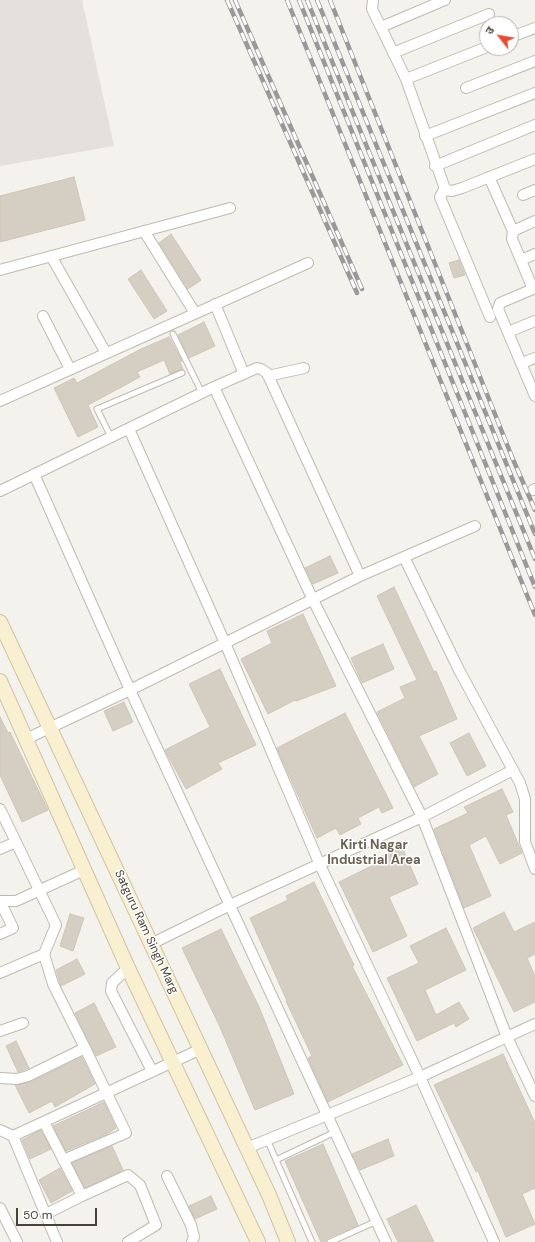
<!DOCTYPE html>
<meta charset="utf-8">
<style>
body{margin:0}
#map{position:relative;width:535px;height:1242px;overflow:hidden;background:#f4f2ec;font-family:"DM Sans","Noto Sans Devanagari",sans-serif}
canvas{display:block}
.north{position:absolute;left:479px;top:16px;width:40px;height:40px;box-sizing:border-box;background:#fff;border:1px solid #b6b4b0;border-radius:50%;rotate:301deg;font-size:11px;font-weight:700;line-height:16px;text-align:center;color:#48433a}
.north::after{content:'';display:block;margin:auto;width:14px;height:18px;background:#e34e34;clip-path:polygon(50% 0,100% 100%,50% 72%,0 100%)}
.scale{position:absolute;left:16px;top:1208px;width:81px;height:18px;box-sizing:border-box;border:2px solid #48433a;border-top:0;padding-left:5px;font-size:12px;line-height:14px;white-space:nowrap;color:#48433a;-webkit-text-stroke:3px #fff;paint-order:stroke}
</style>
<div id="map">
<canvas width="535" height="1242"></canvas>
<div class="north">उ</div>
<div class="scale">50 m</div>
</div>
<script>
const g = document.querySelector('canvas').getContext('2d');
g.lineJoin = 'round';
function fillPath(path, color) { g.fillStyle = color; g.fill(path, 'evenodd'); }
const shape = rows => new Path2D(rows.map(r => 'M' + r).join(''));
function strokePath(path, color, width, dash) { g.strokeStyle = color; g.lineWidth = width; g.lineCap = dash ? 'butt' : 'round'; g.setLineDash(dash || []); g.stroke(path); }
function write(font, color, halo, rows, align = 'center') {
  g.font = font + ' "DM Sans",sans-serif'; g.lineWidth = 3; g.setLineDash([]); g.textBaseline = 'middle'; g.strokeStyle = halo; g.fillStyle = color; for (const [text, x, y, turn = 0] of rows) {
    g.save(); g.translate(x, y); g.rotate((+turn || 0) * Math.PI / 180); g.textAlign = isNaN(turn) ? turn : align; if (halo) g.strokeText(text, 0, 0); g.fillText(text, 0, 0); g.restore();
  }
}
fillPath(shape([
 [0,0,82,0,114,146,0,166]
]), '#e4e1dd');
const building = shape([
 [74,177,85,220,0,242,0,196,74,177],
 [171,234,201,280,188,289,159,243,171,234],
 [459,260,465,275,454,278,449,263,459,260],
 [141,270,167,311,154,319,128,279,141,270],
 [204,322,215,346,189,358,178,335,204,322],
 [169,337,182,361,180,362,183,369,170,374,164,360,137,372,140,377,88,405,98,427,78,437,54,388,74,378,77,383,141,349,169,337],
 [330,556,338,573,313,584,305,568,330,556],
 [394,587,434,672,436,671,457,719,419,736,438,774,414,787,377,712,405,698,400,687,417,680,377,596,394,587],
 [303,614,336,686,296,701,295,700,268,714,241,659,272,643,267,631,303,614],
 [383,644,394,669,362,683,351,658,383,644],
 [220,669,256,745,218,763,222,769,186,789,165,750,210,727,189,684,220,669],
 [124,702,133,722,113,731,104,711,124,702],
 [345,713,393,808,382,813,379,807,358,818,361,824,340,835,336,828,317,838,277,748,345,713],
 [0,717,8,733,10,732,48,810,22,822,0,775,0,717],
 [469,733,486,766,467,776,450,743,469,733],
 [502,789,513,812,506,815,522,853,500,864,486,836,469,845,491,896,464,908,434,829,468,813,464,807,502,789],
 [402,847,418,884,389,897,407,936,373,952,339,882,382,861,380,857,402,847],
 [314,882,354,965,352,966,403,1065,328,1102,308,1058,312,1056,286,1001,287,1001,250,918,288,900,286,896,314,882],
 [504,912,514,932,535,922,535,954,527,958,535,976,535,1002,514,1012,473,928,504,912],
 [70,914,84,918,73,951,60,946,70,914],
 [446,928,466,970,425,990,436,1015,459,1002,469,1019,456,1027,454,1023,417,1041,387,978,419,963,410,946,446,928],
 [221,929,259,1007,294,1094,255,1110,220,1027,182,948,221,929],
 [77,959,85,974,61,986,56,970,77,959],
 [94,1003,116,1047,96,1056,75,1013,94,1003],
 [16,1041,29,1068,18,1072,6,1046,16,1041],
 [503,1054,535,1123,535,1188,522,1194,535,1224,506,1237,478,1171,476,1172,434,1085,503,1054],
 [82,1057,95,1084,55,1107,52,1101,29,1113,15,1085,31,1082,82,1057],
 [104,1102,116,1128,107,1134,66,1151,53,1126,104,1102],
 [41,1130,51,1149,30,1159,22,1140,41,1130],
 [388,1139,394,1156,360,1170,352,1154,388,1139],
 [323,1144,358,1225,328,1238,325,1242,321,1242,285,1161,323,1144],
 [112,1146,123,1170,85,1188,72,1163,112,1146],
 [60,1168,72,1191,51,1203,39,1180,60,1168],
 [211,1196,217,1209,195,1219,189,1206,211,1196],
 [416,1205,434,1242,398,1242,387,1219,416,1205]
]);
fillPath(building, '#d5cec3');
strokePath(building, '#cfc5b7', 1);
const lane = shape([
 [173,334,202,393],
 [111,437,97,409,182,373],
 [267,1139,276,1160],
 [312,1242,276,1160,335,1132],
 [330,1242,377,1221]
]);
const street = shape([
 [373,0,372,9,406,79],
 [381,27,445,0],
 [511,37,535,28],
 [487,47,406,79,444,186,446,190,452,191,462,188,535,159],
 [393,53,489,14],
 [466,88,535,61],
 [425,136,535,93],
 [435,166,535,125],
 [489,177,513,231],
 [445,188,440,197,490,317],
 [523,195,535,190],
 [535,221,513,231,512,239,533,289,500,303,498,309,535,396],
 [144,231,195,313],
 [51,256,106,353],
 [521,260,535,254],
 [0,270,230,208],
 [215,304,244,374],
 [43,316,70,369],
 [508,332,535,321],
 [522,363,535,358],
 [268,376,304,368],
 [214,387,313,600,422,817,507,1037,535,1096],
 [0,401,308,263],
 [129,429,225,643,320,865,420,1077,494,1242],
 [34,474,130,690,386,1242],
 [533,490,535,489],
 [0,491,214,387,257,368,261,369,267,373,360,576,130,690,26,739],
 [404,557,459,670,520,783,525,799,525,842,535,869],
 [360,576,475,526],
 [0,809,56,925,44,954,0,973],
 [0,849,16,842],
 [0,901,16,901,84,870],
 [0,934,13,928,0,901],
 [151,944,230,905,422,817,513,770],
 [128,968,112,983,111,991,152,1071],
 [0,1031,23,1023],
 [0,1078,17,1079,28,1076,85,1048,53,984,44,954],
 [44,1122,82,1196,128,1175,140,1185,156,1225,128,1242],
 [0,1130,13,1136,57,1242],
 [13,1136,201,1049],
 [247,1148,420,1077,535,1024],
 [63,1160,126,1133,85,1048],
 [167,1176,191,1225,194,1237,192,1242],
 [0,1208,17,1242],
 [46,1214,82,1196]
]);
const secondary = shape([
 [0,622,269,1195,288,1242],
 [0,681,128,968,258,1242]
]);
strokePath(lane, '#bfbaaf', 7);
strokePath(street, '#bfbaaf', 12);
strokePath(secondary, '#cfc3a1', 16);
strokePath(lane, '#fff', 5);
strokePath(street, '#fff', 10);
strokePath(secondary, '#f9f0d1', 14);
const rail = shape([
 [227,0,357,293],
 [235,0,362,289],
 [287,0,535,615],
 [299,0,535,587],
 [307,0,535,559],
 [317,0,535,534],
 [330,0,512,457,535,510]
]);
strokePath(rail, '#999', 4.5);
strokePath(rail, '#fff', 3, [9]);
write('12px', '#48433a', '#fff', [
 ["Satguru Ram Singh Marg",146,932,65]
]);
write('bold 13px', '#6a6153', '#fff', [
 ["Kirti Nagar",374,846],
 ["Industrial Area",374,861]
]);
</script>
